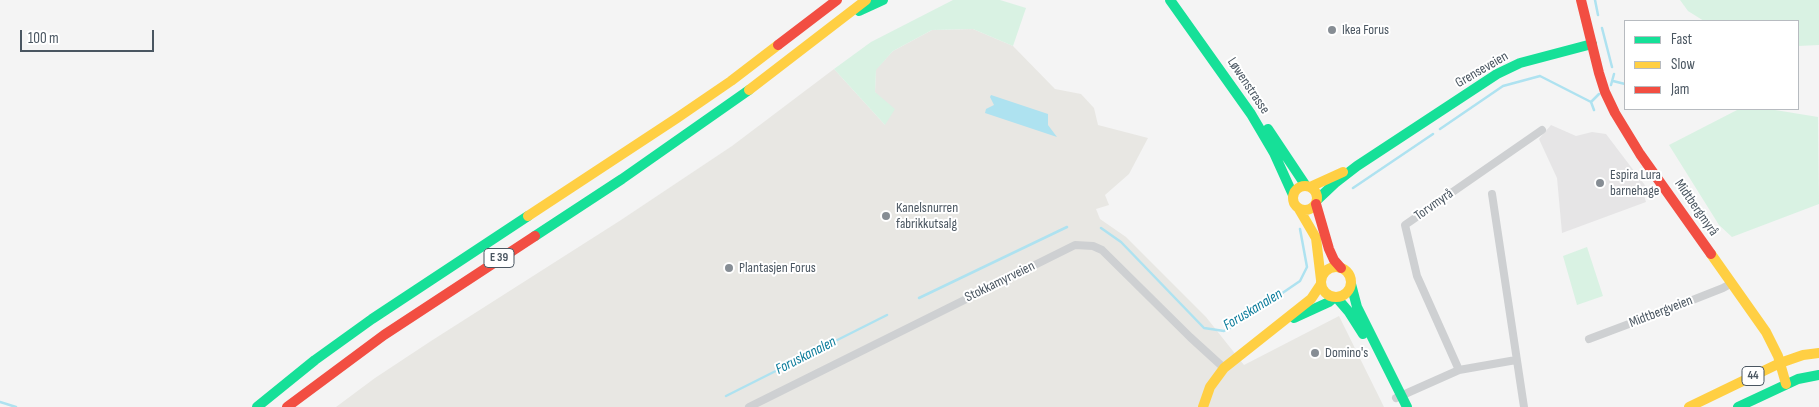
<!DOCTYPE html>
<meta charset="utf-8">
<style>
body{margin:0}
#map{position:relative;width:1819px;height:407px;overflow:hidden;background:#f4f4f4;font-family:"Sofia Sans Condensed",sans-serif}
canvas{display:block}
.legend{position:absolute;left:1624px;top:20px;width:175px;height:90px;box-sizing:border-box;background:#fff;border:1px solid #b7bbc0;margin:0;padding:6px 9px;list-style:none;font-size:15px;color:#4a5661}
.legend li{display:flex;align-items:center;gap:10px;height:25px}
.legend b{width:25px;border:1px solid #b7bbc0}
.scale{position:absolute;left:20px;top:30px;width:134px;height:22px;box-sizing:border-box;border:2px solid #4a5661;border-top:0;padding-left:6px;font-size:15px;line-height:18px;white-space:nowrap;color:#4a5661;-webkit-text-stroke:4px #fff;paint-order:stroke}
</style>
<div id="map">
<canvas width="1819" height="407"></canvas>
<ul class="legend">
<li><b style="height:6px;background:#16e098"></b>Fast</li>
<li><b style="height:6px;background:#ffcf43"></b>Slow</li>
<li><b style="height:6px;background:#f24e42"></b>Jam</li>
</ul>
<div class="scale">100 m</div>
</div>
<script>
const g = document.querySelector('canvas').getContext('2d');
g.lineJoin = 'round';
function fillPath(path, color) { g.fillStyle = color; g.fill(path, 'evenodd'); }
const shape = rows => new Path2D(rows.map(r => 'M' + r).join(''));
function strokePath(path, color, width, dash) { g.strokeStyle = color; g.lineWidth = width; g.lineCap = dash ? 'butt' : 'round'; g.setLineDash(dash || []); g.stroke(path); }
function write(font, color, halo, rows, align = 'center') {
  g.font = font + ' "Sofia Sans Condensed",sans-serif'; g.lineWidth = 4; g.setLineDash([]); g.textBaseline = 'middle'; g.strokeStyle = halo; g.fillStyle = color; for (const [text, x, y, turn = 0] of rows) {
    g.save(); g.translate(x, y); g.rotate((+turn || 0) * Math.PI / 180); g.textAlign = isNaN(turn) ? turn : align; if (halo) g.strokeText(text, 0, 0); g.fillText(text, 0, 0); g.restore();
  }
}
fillPath(shape([
 [973,29,1013,46,1055,89,1081,94,1094,108,1098,125,1148,138,1129,174,1105,195,1109,205,1096,209,1100,219,1126,237,1206,317,1244,365,1339,316,1384,407,336,407,375,378,431,341,621,220,732,146,834,69,885,125,875,92,876,69,893,51,932,30]
]), '#e8e7e3');
fillPath(shape([
 [1551,125,1576,136,1592,132,1606,134,1647,188,1643,192,1646,202,1562,233,1557,178,1539,139]
]), '#e6e5e6');
fillPath(shape([
 [953,0,1000,0,1026,8,1013,46,973,29,932,30,893,51,876,70,875,92,895,109,885,125,834,69,871,42],
 [1680,0,1819,0,1819,45,1798,46,1798,21,1704,21,1688,11],
 [1739,109,1769,109,1818,117,1819,204,1732,237,1719,225,1669,145],
 [1587,247,1603,296,1577,305,1563,256]
]), '#d9f2e3');
fillPath(shape([
 [991,95,1048,114,1048,125,1057,137,985,113,986,109,994,105,990,97]
]), '#aee2f0');
strokePath(shape([
 [1595,0,1598,15],
 [1602,28,1612,67],
 [1613,81,1625,84],
 [1611,85,1614,74],
 [1594,110,1591,102,1599,94],
 [1440,129,1503,86,1540,76,1591,102],
 [1353,188,1433,134],
 [1101,228,1121,242,1204,328,1224,331,1234,326,1300,281,1307,267,1300,229],
 [919,298,1067,227],
 [726,396,887,315],
 [0,402,16,407]
]), '#aee2f0', 2.5);
strokePath(shape([
 [1492,194,1524,407],
 [1589,339,1690,301,1723,288,1732,283],
 [1459,370,1417,276,1405,225,1542,130],
 [1396,398,1459,370,1516,360],
 [749,407,1075,245,1093,246,1102,250,1190,337,1224,368]
]), '#ced0d2', 8);
strokePath(shape([
 [1170,0,1251,114,1274,153,1293,195],
 [859,11,883,0],
 [1268,129,1306,186],
 [1317,200,1335,183,1357,166,1497,74,1520,63,1592,44],
 [535,236,622,179,749,90],
 [1351,284,1357,307,1407,407],
 [1336,297,1349,312,1363,334],
 [1294,318,1329,302,1335,297],
 [257,407,315,360,372,319,528,216],
 [1738,407,1798,379,1819,375]
]), '#16e098', 10);
strokePath(shape([
 [749,90,866,0],
 '1293 198a12 12 0 1 1 24 0a12 12 0 1 1-24 0Z',
 [1310,187,1343,172],
 [1299,209,1316,238,1321,280],
 [528,216,677,118,731,81,778,45],
 [1711,254,1766,332,1778,356,1786,384],
 '1321 282a15 15 0 1 1 30 0a15 15 0 1 1-30 0Z',
 [1203,407,1210,387,1224,368,1311,299,1321,284],
 [1689,407,1780,363,1803,355,1819,353]
]), '#ffcf43', 10);
strokePath(shape([
 [1581,0,1599,73,1605,92,1615,113,1640,154,1711,254],
 [778,45,837,0],
 [1316,204,1329,249,1334,260,1341,268],
 [287,407,384,335,535,236]
]), '#f24e42', 10);
for (const [x, y, r, color] of [
 [1332,30,5,"#868d94"],
 [1600,183,5,"#868d94"],
 [886,216,5,"#868d94"],
 [729,268,5,"#868d94"],
 [1315,353,5,"#868d94"]
]) { const dot = new Path2D(); dot.arc(x, y, r, 0, 2 * Math.PI); g.fillStyle = color; g.fill(dot); strokePath(dot, '#fff', 2); }
for (const [x, y, w] of [
 [499,258,30],
 [1753,376,22]
]) { const box = new Path2D(); box.roundRect(x - w / 2, y - 9.5, w, 19, 4); g.fillStyle = '#fff'; g.fill(box); strokePath(box, '#4a5661', 1); }
write('bold 12px', '#4a5661', null, [
 ["E 39",499,258],
 ["44",1753,376]
]);
write('14px', '#4a5661', '#fff', [
 ["Ikea Forus",1342,30],
 ["Espira Lura",1610,175],
 ["barnehage",1610,191],
 ["Kanelsnurren",896,208],
 ["fabrikkutsalg",896,224],
 ["Plantasjen Forus",739,268],
 ["Domino's",1325,353]
], 'left');
write('14px', '#4a5661', '#fff', [
 ["Grenseveien",1482,70,-30],
 ["Løwenstrasse",1248,86,56],
 ["Torvmyrå",1434,205,-35],
 ["Midtbergmyrå",1696,208,55],
 ["Stokkamyrveien",1000,282,-26],
 ["Midtbergveien",1661,312,-21]
]);
write('italic 15px', '#0c7c9b', '#fff', [
 ["Foruskanalen",1253,310,-31],
 ["Foruskanalen",806,356,-27]
]);
</script>
